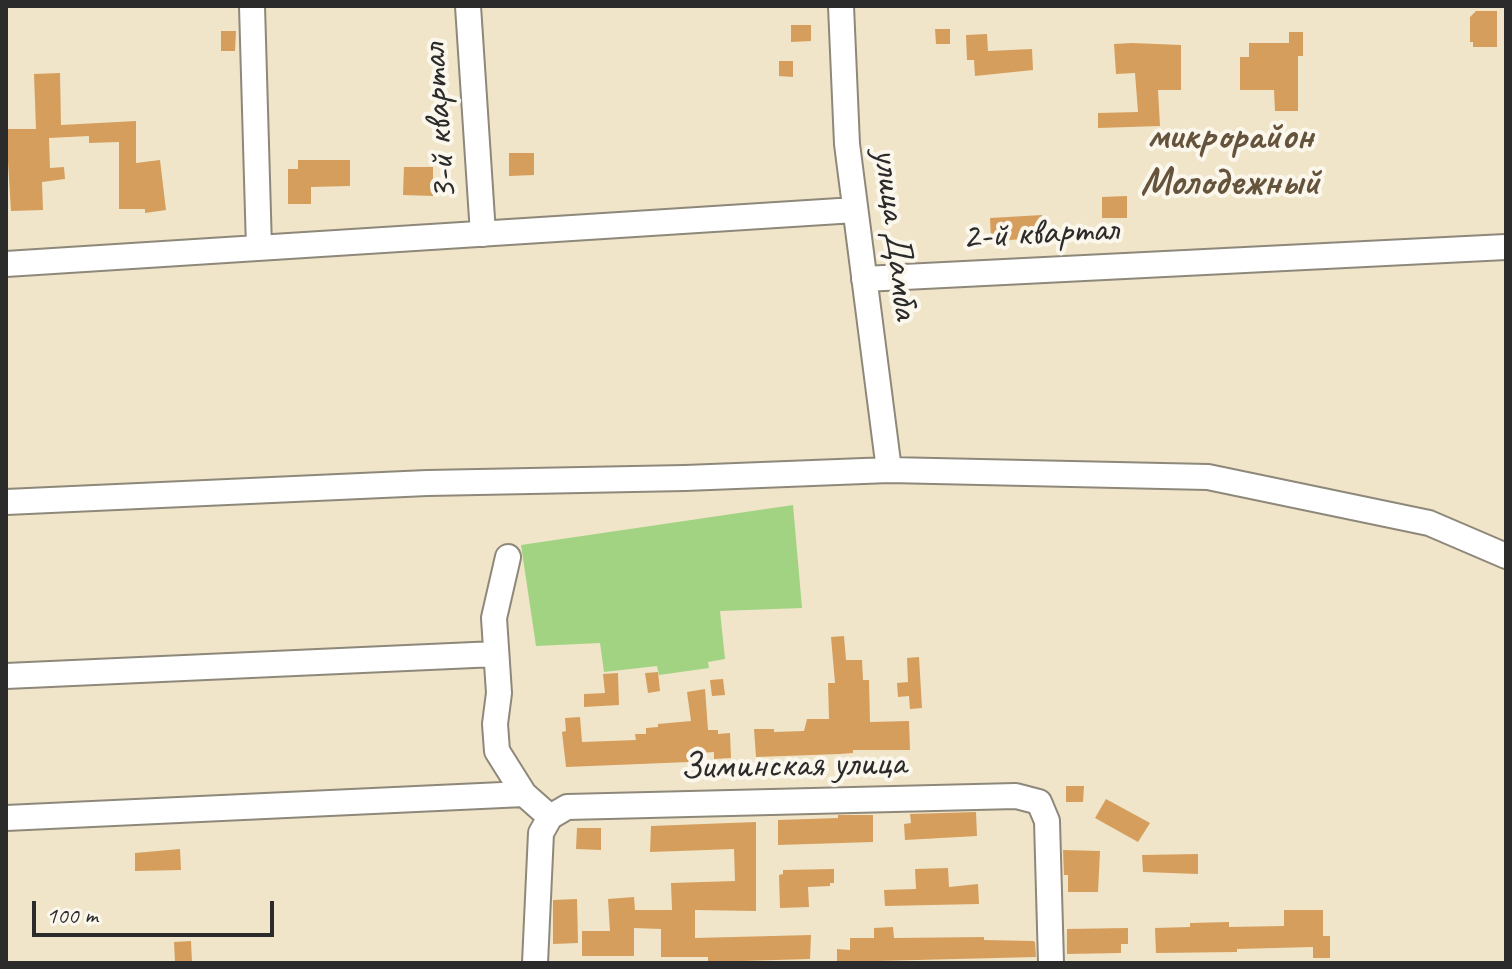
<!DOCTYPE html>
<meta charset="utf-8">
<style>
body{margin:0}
#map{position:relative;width:1512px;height:969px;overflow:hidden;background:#f0e5c9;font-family:Caveat,sans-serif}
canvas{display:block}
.frame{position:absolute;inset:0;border:8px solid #2b2b2b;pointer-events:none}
.scale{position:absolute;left:32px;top:901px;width:242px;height:36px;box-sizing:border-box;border:4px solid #2b2b2b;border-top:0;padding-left:10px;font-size:24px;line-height:28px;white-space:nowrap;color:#2b2b2b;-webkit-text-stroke:6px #fbf7ec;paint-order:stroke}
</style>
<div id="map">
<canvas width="1512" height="969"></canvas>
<div class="frame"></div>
<div class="scale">100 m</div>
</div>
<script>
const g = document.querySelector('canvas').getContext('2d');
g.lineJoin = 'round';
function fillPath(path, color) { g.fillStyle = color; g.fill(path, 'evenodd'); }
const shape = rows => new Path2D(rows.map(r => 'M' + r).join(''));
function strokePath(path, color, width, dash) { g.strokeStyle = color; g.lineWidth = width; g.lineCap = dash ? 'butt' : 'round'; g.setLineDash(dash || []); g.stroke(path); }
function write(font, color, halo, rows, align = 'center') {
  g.font = font + ' Caveat,sans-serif'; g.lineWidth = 8; g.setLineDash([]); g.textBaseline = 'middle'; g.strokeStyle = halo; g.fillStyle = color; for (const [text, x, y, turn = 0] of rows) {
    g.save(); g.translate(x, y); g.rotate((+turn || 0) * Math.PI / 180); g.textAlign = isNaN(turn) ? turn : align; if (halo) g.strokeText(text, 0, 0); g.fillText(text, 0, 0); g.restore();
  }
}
fillPath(shape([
 [793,505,802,608,720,611,725,659,708,662,709,668,659,675,657,666,604,672,600,643,536,646,521,545]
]), '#a1d383');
fillPath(shape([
 [1476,11,1497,11,1497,47,1473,47,1473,42,1470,42,1470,17],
 [791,25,811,25,811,41,791,42],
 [935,29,950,29,950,44,936,44],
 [221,31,236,31,235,51,221,51],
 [1289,32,1303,32,1303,56,1298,56,1298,111,1275,111,1274,90,1240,90,1240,57,1249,57,1249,43,1289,43],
 [987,34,988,51,1032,49,1033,70,975,76,974,60,967,60,966,35],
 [1132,43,1181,45,1181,90,1158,90,1160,126,1098,128,1098,113,1138,112,1135,73,1116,74,1114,44],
 [779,61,793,61,793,77,779,76],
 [60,73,61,125,136,121,136,163,160,160,166,210,145,213,145,209,119,209,119,142,89,143,89,136,49,138,50,168,64,167,65,179,42,182,43,210,11,211,6,129,36,129,34,74],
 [509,153,534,153,534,175,509,176],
 [298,160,350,160,350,186,311,187,311,204,288,204,288,169,298,169],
 [404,167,433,167,433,196,403,195],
 [1127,196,1127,218,1102,218,1102,197],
 [1042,215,1043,238,991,241,990,218],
 [844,636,846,660,862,660,863,680,869,680,870,722,909,721,910,750,853,750,853,753,840,754,756,757,754,729,774,729,774,732,804,731,807,719,829,719,828,683,835,683,831,637],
 [919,657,922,708,910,709,909,696,898,697,897,683,908,682,907,658],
 [658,672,660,691,648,693,645,673],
 [618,673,619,705,584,707,584,694,605,693,603,674],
 [723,679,725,695,712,696,710,680],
 [705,689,708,730,718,730,718,734,730,733,731,758,714,759,714,752,688,754,689,762,566,767,562,732,566,731,565,718,580,717,582,742,636,740,635,734,646,734,646,728,658,727,658,724,691,721,687,692],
 [1066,786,1084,786,1083,802,1066,802],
 [1106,799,1150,823,1138,842,1095,818],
 [976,812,977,836,905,840,904,824,911,823,910,814],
 [838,815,873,815,873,842,778,845,778,820,838,818],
 [756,822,756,911,695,910,695,938,811,935,810,959,708,962,708,957,661,957,661,929,634,928,634,956,582,956,582,931,610,931,608,899,634,897,635,910,672,910,671,883,735,881,734,849,650,852,651,826],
 [577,828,601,828,601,850,576,849],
 [180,849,181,870,135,871,135,853],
 [1063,850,1100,851,1098,892,1068,892,1068,875,1064,875],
 [1198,854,1198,874,1143,872,1142,855],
 [948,868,949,887,978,884,979,904,885,906,884,890,916,889,915,869],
 [834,869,834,883,830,883,830,886,808,887,809,907,780,908,779,875,783,874,783,870],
 [577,899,578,943,553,944,553,900],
 [1284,910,1323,910,1323,936,1330,936,1330,958,1313,958,1313,947,1237,949,1237,952,1156,953,1155,928,1190,927,1190,923,1229,922,1229,927,1284,926],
 [893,927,894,938,984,937,984,940,1033,941,1035,942,1036,957,837,962,837,949,850,950,850,938,874,938,874,928],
 [1128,928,1128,944,1121,944,1121,953,1067,954,1067,929],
 [191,941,192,963,175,963,174,942]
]), '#d59e5d');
const minor = shape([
 [252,6,259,248],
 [468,6,483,234],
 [841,6,847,144,889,470],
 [6,264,855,210],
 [864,279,1506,247],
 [6,502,427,483,685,478,889,470,1208,477,1429,523,1506,556],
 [508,557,494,618,499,693,495,724,497,751,524,794],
 [6,676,496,654],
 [6,818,524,794,550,817],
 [535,963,541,833,550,817,567,807,1016,796,1039,802,1047,821,1051,963]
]);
strokePath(minor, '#8e887a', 28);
strokePath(minor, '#fff', 24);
write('38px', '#2b2b2b', '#fbf7ec', [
 ["3-й квартал",440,122,-94],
 ["улица Дамба",895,234,83],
 ["2-й квартал",1040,234,-3],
 ["Зиминская улица",793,766,-1]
]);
write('bold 40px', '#66533c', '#fbf7ec', [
 ["микрорайон",1230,138],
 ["Молодежный",1230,184]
]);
</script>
